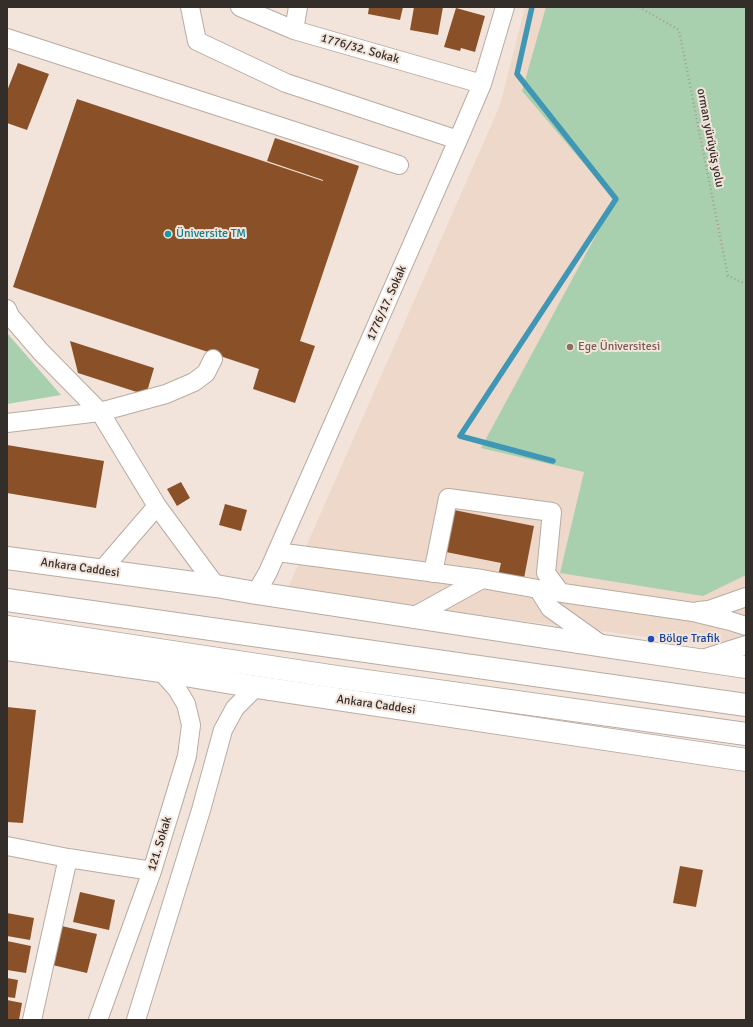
<!DOCTYPE html>
<meta charset="utf-8">
<style>
body{margin:0}
#map{position:relative;width:753px;height:1027px;overflow:hidden;background:#f3e4db;font-family:Signika,sans-serif}
canvas{display:block}
.frame{position:absolute;inset:0;border:8px solid #342e2a;pointer-events:none}
</style>
<div id="map">
<canvas width="753" height="1027"></canvas>
<div class="frame"></div>
</div>
<script>
const g = document.querySelector('canvas').getContext('2d');
g.lineJoin = 'round';
function fillPath(path, color) { g.fillStyle = color; g.fill(path, 'evenodd'); }
const shape = rows => new Path2D(rows.map(r => 'M' + r).join(''));
function strokePath(path, color, width, dash) { g.strokeStyle = color; g.lineWidth = width; g.lineCap = dash ? 'butt' : 'round'; g.setLineDash(dash || []); g.stroke(path); }
function write(font, color, halo, rows, align = 'center') {
  g.font = font + ' Signika,sans-serif'; g.lineWidth = 4; g.setLineDash([]); g.textBaseline = 'middle'; g.strokeStyle = halo; g.fillStyle = color; for (const [text, x, y, turn = 0] of rows) {
    g.save(); g.translate(x, y); g.rotate((+turn || 0) * Math.PI / 180); g.textAlign = isNaN(turn) ? turn : align; if (halo) g.strokeText(text, 0, 0); g.fillText(text, 0, 0); g.restore();
  }
}
fillPath(shape([
 [525,7,746,7,746,650,287,590,500,105]
]), '#eed8ca');
fillPath(shape([
 [546,7,746,7,746,575,703,596,560,573,584,472,481,448,615,200,522,91],
 [7,333,61,395,7,404]
]), '#a8d0ae');
strokePath(shape([
 [532,7,517,74,616,199,460,436,553,461]
]), '#3f96b5', 5.5);
fillPath(shape([
 [369,7,403,7,400,20,368,14],
 [414,7,443,7,438,35,410,30],
 [456,8,485,16,475,52,461,48,460,51,444,47],
 [18,63,49,74,27,130,7,123,7,91],
 [77,99,323,181,323,180,267,161,275,138,359,166,300,341,315,346,295,403,253,389,259,369,13,287],
 [70,341,154,368,146,395,78,373],
 [7,445,104,461,96,508,7,493],
 [181,482,190,498,177,506,167,489],
 [225,504,247,510,241,531,219,525],
 [449,509,534,526,521,594,495,589,501,563,441,551],
 [7,707,36,710,23,823,7,822],
 [680,866,703,870,696,907,673,903],
 [80,892,115,900,109,930,73,922],
 [7,913,34,918,30,940,7,936],
 [57,925,97,934,87,973,48,964],
 [7,941,31,946,26,973,7,970],
 [7,978,18,980,15,998,7,997],
 [7,1000,22,1003,19,1020,7,1020]
]), '#8a5128');
const minor = shape([
 [190,7,197,41,286,83,458,140],
 [240,7,294,30,482,84],
 [294,30,298,7],
 [7,38,399,165],
 [7,309,10,316,41,352,100,412,157,506,216,586],
 [7,423,100,412,166,394,194,382,206,373,213,359],
 [277,552,482,579],
 [101,571,157,506],
 [433,573,448,498,552,512,546,573,560,592],
 [549,591,693,612,730,621,746,626],
 [256,593,268,572,458,140,482,84,505,7],
 [698,611,709,610,746,597],
 [413,617,482,579,538,589,550,608,603,646],
 [699,660,746,645],
 [7,846,68,858,152,871],
 [32,1020,68,858],
 [98,1020,152,871,187,756,191,725,186,704,177,689,161,671],
 [136,1020,201,810,223,730,235,708,256,687]
]);
const major = shape([
 [7,558,216,586,256,593,604,646,746,667],
 [7,649,161,671,256,687,746,760]
]);
const highway = shape([
 [7,600,746,705],
 [7,627,330,676,746,734]
]);
strokePath(minor, '#b9aba2', 20);
strokePath(major, '#b9aba2', 24);
strokePath(highway, '#b9aba2', 24);
strokePath(shape([
 [639,7,679,30,728,276,746,284]
]), '#a79b94', 2.5, [1, 3]);
strokePath(minor, '#fff', 18);
strokePath(major, '#fff', 22);
strokePath(highway, '#fff', 22);
for (const [x, y, r, color] of [
 [168,234,4,"#0f9aa8"],
 [570,347,4,"#8d6e63"],
 [651,639,4,"#1a4fb4"]
]) { const dot = new Path2D(); dot.arc(x, y, r, 0, 2 * Math.PI); g.fillStyle = color; g.fill(dot); strokePath(dot, '#f3e4db', 1.5); }
write('12px', '#342e2a', '#f3e4db', [
 ["1776/32. Sokak",360,49,16],
 ["orman yürüyüş yolu",710,138,79],
 ["1776/17. Sokak",387,303,-66],
 ["Ankara Caddesi",80,568,8],
 ["Ankara Caddesi",376,705,8],
 ["121. Sokak",160,844,-73]
]);
write('12px', '#0d838f', '#f3e4db', [
 ["Üniversite TM",176,234]
], 'left');
write('12px', '#785e54', '#f3e4db', [
 ["Ege Üniversitesi",578,347]
], 'left');
write('12px', '#164399', '#f3e4db', [
 ["Bölge Trafik",659,639]
], 'left');
</script>
